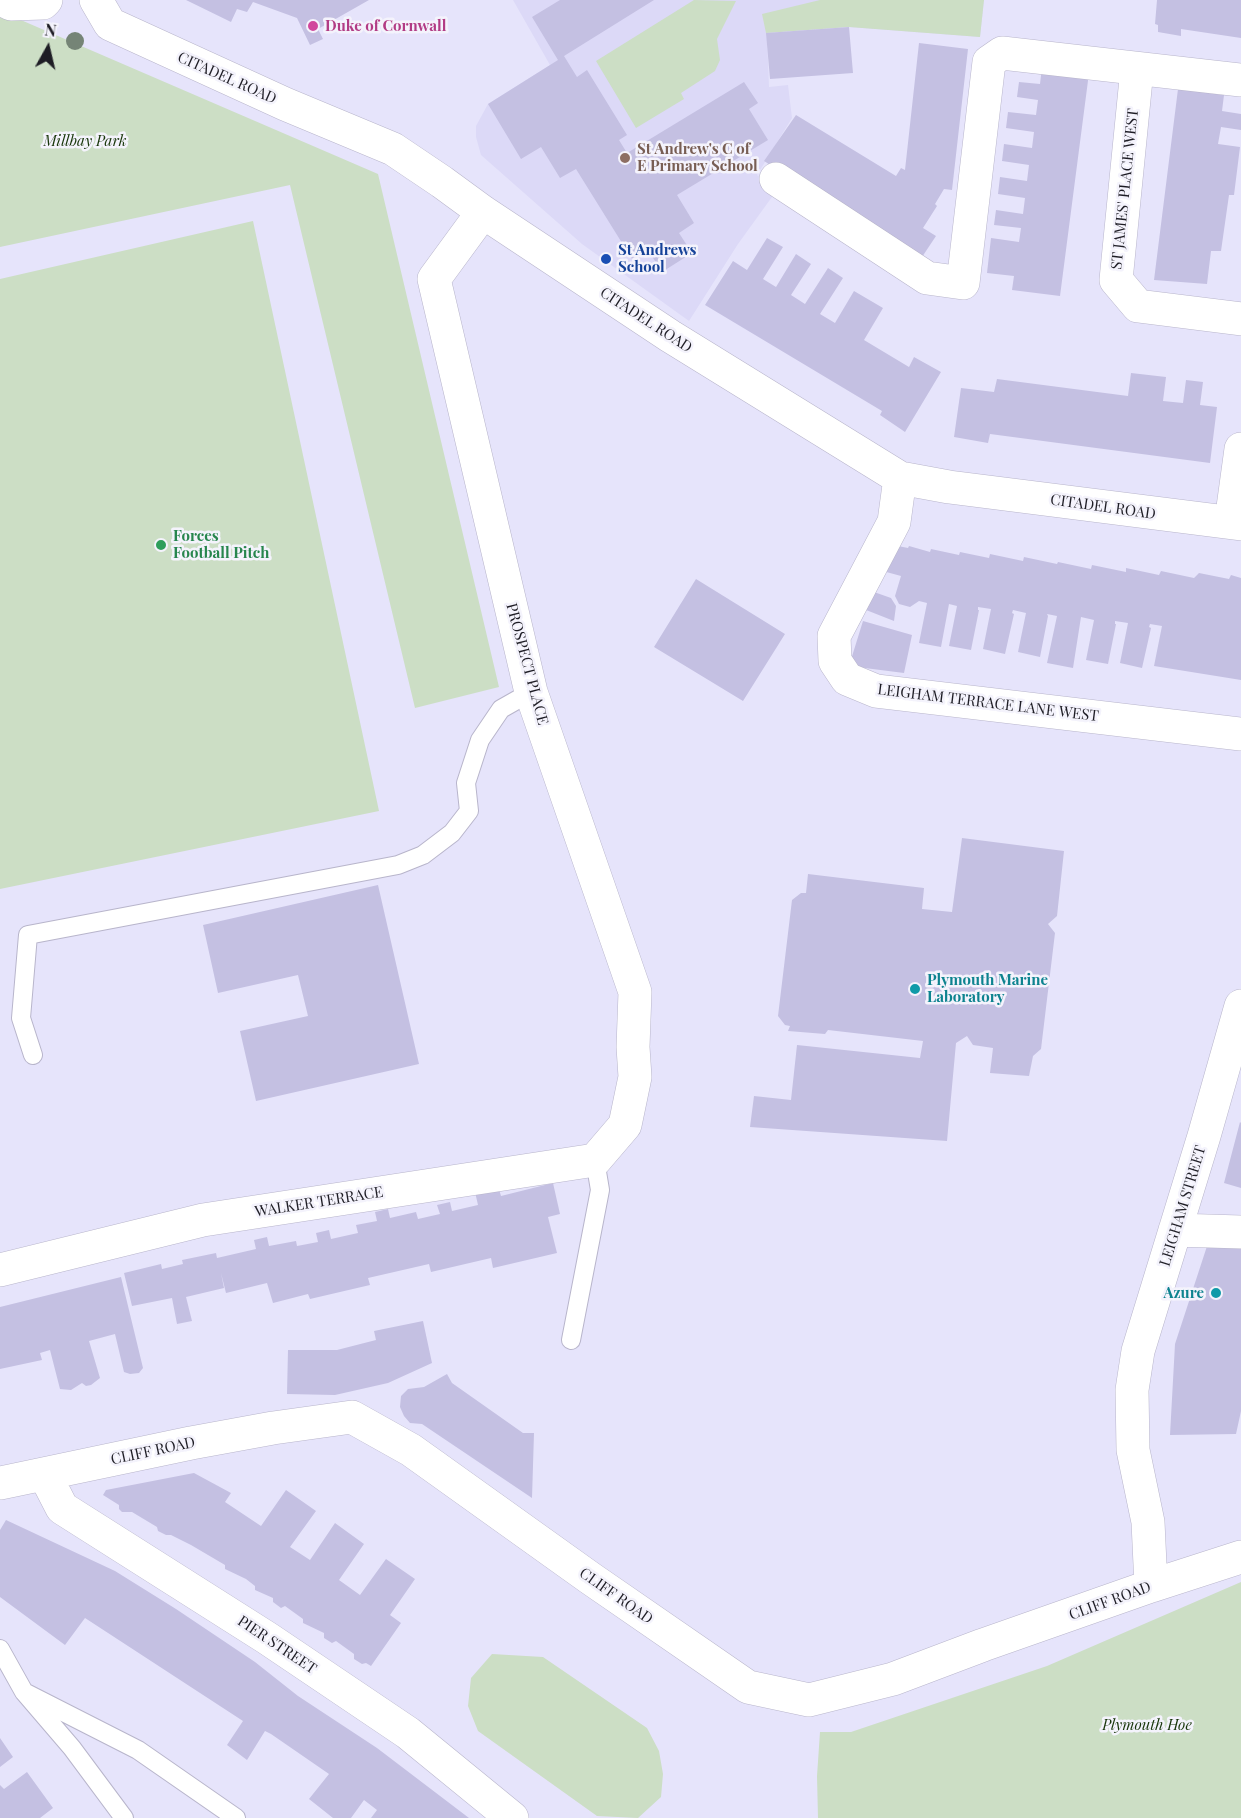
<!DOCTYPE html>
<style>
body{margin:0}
#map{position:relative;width:1241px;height:1818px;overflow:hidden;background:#e6e4fb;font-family:"Playfair Display",serif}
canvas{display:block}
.north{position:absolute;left:18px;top:18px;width:60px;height:60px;-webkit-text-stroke:4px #f4f3fc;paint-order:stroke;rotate:8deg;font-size:16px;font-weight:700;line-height:24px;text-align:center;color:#1e1d25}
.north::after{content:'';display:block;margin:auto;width:21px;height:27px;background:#1e1d25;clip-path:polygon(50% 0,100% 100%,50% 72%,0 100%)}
</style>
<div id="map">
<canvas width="1241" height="1818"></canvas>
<div class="north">N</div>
</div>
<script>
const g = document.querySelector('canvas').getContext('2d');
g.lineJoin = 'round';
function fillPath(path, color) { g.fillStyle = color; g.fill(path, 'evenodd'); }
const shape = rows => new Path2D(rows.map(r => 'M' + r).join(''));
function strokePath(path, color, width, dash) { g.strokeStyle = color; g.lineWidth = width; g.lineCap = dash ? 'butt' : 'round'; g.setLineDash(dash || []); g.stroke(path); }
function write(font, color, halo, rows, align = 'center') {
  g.font = font + ' "Playfair Display",serif'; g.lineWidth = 5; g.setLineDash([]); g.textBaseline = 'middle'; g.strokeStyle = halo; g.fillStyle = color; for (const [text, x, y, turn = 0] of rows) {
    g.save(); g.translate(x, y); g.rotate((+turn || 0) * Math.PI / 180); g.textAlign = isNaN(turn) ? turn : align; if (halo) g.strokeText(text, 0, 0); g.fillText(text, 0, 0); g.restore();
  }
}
fillPath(shape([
 [513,0,984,0,980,37,849,27,767,33,769,87,788,85,792,118,757,175,777,190,738,244,689,321,582,244,481,155,476,137,476,126,488,104,550,65]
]), '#dcd9f7');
fillPath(shape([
 [694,0,736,1,717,39,720,60,715,71,681,93,684,99,636,128,596,61],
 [820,0,984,0,980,37,849,27,766,33,762,14],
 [0,11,378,174,499,687,415,708,290,185,0,247],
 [253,221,379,811,0,889,0,279],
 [1241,1582,1241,1818,818,1818,817,1776,820,1732,851,1732,1047,1666],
 [492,1654,543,1657,647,1728,659,1751,663,1774,661,1797,638,1818,597,1816,478,1731,468,1706,471,1678]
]), '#ccdec5');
fillPath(shape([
 [186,0,369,0,318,29,323,39,310,45,297,18,253,2,247,12,237,9,231,22],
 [560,0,654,0,564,56,577,77,587,70,627,135,619,140,627,153,744,82,758,103,749,109,768,140,677,195,694,223,679,233,692,253,662,272,648,250,632,259,576,169,560,178,541,147,521,159,488,104,558,60,532,17],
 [1157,0,1241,0,1241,38,1181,29,1181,36,1158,32,1158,25,1155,24],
 [849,27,853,73,770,79,766,33],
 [919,43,968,49,952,190,944,189,935,204,937,206,923,228,936,236,920,260,764,161,796,115,896,176,901,168,905,170],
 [1042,67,1089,73,1060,296,1012,290,1014,276,987,273,991,238,1019,242,1021,228,994,225,996,210,1023,214,1025,198,998,194,1000,177,1027,181,1029,165,1002,161,1004,144,1032,148,1034,132,1006,128,1008,112,1036,115,1038,100,1017,97,1019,82,1040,84],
 [1178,89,1224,95,1222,111,1241,114,1241,130,1221,127,1218,144,1240,147,1234,195,1229,195,1221,251,1211,251,1207,284,1154,280],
 [767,238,783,247,763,279,776,287,796,254,811,264,791,295,805,304,828,268,843,278,820,314,835,323,854,291,883,308,864,340,909,367,914,357,941,372,905,432,880,415,882,411,705,305,733,261,747,270],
 [1131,373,1166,377,1163,401,1183,403,1186,380,1203,382,1200,405,1217,407,1210,463,990,434,988,443,954,437,961,388,994,392,997,379,1128,396],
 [898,546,908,548,909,546,930,552,931,549,959,555,960,552,989,558,990,554,1023,561,1024,557,1057,564,1058,562,1091,569,1092,565,1126,572,1126,568,1159,575,1161,571,1194,578,1199,573,1229,579,1231,575,1241,578,1241,680,1154,666,1162,626,1150,624,1149,627,1151,628,1142,668,1120,663,1128,623,1115,621,1115,624,1116,624,1108,664,1086,660,1094,620,1081,617,1073,668,1047,663,1057,616,1047,614,1048,616,1040,657,1018,652,1026,613,1013,610,1012,613,1014,614,1005,654,983,649,991,609,978,607,978,610,979,610,971,650,949,646,957,606,949,604,941,647,919,643,927,603,919,601,910,607,899,604,895,596,901,576,879,570],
 [696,579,785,634,743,701,654,647],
 [874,592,891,598,896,606,894,621,861,608],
 [863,621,912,635,904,673,849,666],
 [962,838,1064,851,1057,916,1048,924,1055,933,1041,1049,1033,1056,1029,1076,990,1073,993,1048,973,1045,967,1036,956,1043,947,1141,750,1127,754,1096,791,1100,797,1045,920,1058,923,1041,828,1030,825,1034,788,1031,790,1026,785,1025,778,1016,792,900,801,893,806,893,808,874,924,888,922,909,952,912],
 [378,885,419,1064,256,1101,240,1031,308,1016,298,975,218,993,203,925],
 [1240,1122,1241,1123,1241,1188,1224,1183],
 [553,1183,560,1214,548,1217,557,1253,493,1268,491,1258,431,1272,429,1264,368,1278,370,1285,310,1299,308,1294,273,1303,267,1283,226,1293,221,1273,224,1288,186,1297,192,1321,177,1324,172,1298,132,1306,124,1273,161,1264,162,1269,183,1264,182,1260,216,1253,217,1258,256,1249,254,1240,267,1237,269,1246,296,1241,297,1246,318,1242,316,1233,329,1230,331,1239,358,1233,356,1225,377,1221,375,1212,388,1209,390,1218,416,1212,418,1219,440,1214,437,1205,450,1202,452,1211,478,1205,475,1192,498,1186,501,1196],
 [1209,1240,1241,1241,1241,1411,1236,1434,1170,1435,1175,1344],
 [121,1277,143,1368,139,1373,130,1374,124,1372,115,1334,89,1341,100,1378,91,1385,86,1386,82,1383,71,1390,60,1389,50,1350,40,1353,42,1360,0,1369,0,1307],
 [423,1321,432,1363,388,1383,335,1395,287,1394,288,1350,337,1350,376,1340,374,1331],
 [447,1374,452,1383,523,1433,534,1433,532,1498,422,1424,410,1423,404,1416,400,1407,401,1396,408,1389,424,1387],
 [194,1473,231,1493,225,1502,261,1526,286,1490,316,1511,290,1547,310,1560,335,1523,364,1544,339,1580,360,1595,386,1559,415,1579,390,1615,401,1623,371,1666,366,1663,362,1664,354,1659,354,1654,336,1641,332,1643,324,1638,324,1633,303,1623,303,1619,285,1606,281,1608,273,1602,273,1598,255,1590,255,1586,246,1579,225,1569,225,1565,191,1545,171,1535,166,1535,158,1531,157,1527,132,1512,122,1512,119,1509,119,1505,103,1495,106,1490],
 [6,1520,115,1571,176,1609,255,1662,298,1696,377,1748,469,1818,371,1818,377,1810,364,1800,351,1818,333,1818,309,1799,329,1774,271,1734,265,1731,247,1760,227,1745,243,1721,85,1618,65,1645,0,1597,0,1530],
 [0,1738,13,1757,0,1767],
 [27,1772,53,1808,40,1818,0,1818,0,1785,4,1789]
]), '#c4c0e2');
const lane = shape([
 [33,1055,21,1018,28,935,398,865,423,855,452,833,469,811,466,783,480,740,501,709,531,692],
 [571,1340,600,1190,595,1160],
 [0,1649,24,1692,72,1748,124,1818],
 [24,1692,138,1750,236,1818]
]);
const street = shape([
 [3,0,11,4,43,3,46,0],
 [96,0,110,24,285,104,393,149,442,182,483,212,670,336,900,478,949,487,1241,524],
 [1137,69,1116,280,1138,306,1241,319],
 [776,179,927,278,963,283,989,62,1002,53,1241,80],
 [900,478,894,522,834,636,835,661,847,679,876,691,1241,734],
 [1231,522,1241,449],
 [1175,1230,1241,1232],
 [0,1270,203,1220,595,1160,625,1125,635,1077,633,1047,635,992,531,692,434,279,483,212],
 [45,1475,62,1508,267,1638,408,1733,512,1818],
 [0,1483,191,1443,273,1428,352,1417,411,1450,590,1578,748,1687,809,1700,893,1679,983,1645,1151,1586,1241,1557],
 [1151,1586,1148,1522,1133,1450,1132,1390,1138,1351,1204,1136,1241,1006]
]);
strokePath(lane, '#b8b5cb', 20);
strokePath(street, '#b8b5cb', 34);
strokePath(lane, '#fff', 18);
strokePath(street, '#fff', 33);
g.fillStyle = '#758476';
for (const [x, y] of [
 [75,41]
]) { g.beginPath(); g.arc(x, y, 9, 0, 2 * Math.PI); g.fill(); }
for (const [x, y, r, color] of [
 [313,26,6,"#d1479c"],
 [625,158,6,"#8d6e63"],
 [606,259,6,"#1a4fb4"],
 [161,545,6,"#2e9e5b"],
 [915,989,6,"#0f9aa8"],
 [1216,1293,6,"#0f9aa8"]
]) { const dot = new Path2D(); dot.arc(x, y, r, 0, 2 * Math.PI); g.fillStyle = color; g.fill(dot); strokePath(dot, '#f4f3fc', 2); }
write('bold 15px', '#b23c85', '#f4f3fc', [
 ["Duke of Cornwall",325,26]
], 'left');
write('15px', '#1e1d25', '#f4f3fc', [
 ["CITADEL ROAD",227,78,24],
 ["ST JAMES' PLACE WEST",1125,189,-84],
 ["CITADEL ROAD",646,320,33],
 ["CITADEL ROAD",1103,507,8],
 ["PROSPECT PLACE",527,664,75],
 ["LEIGHAM TERRACE LANE WEST",988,703,7],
 ["WALKER TERRACE",319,1202,-9],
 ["LEIGHAM STREET",1183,1206,-73],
 ["CLIFF ROAD",153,1451,-12],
 ["CLIFF ROAD",616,1596,35],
 ["CLIFF ROAD",1110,1601,-20],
 ["PIER STREET",277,1645,34]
]);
write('italic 15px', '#18360a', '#f4f3fc', [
 ["Millbay Park",85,141],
 ["Plymouth Hoe",1147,1725]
]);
write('bold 15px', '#785e54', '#f4f3fc', [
 ["St Andrew's C of",637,149],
 ["E Primary School",637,166]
], 'left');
write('bold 15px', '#164399', '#f4f3fc', [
 ["St Andrews",618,250],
 ["School",618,267]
], 'left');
write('bold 15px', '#27864d', '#f4f3fc', [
 ["Forces",173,536],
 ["Football Pitch",173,553]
], 'left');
write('bold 15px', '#0d838f', '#f4f3fc', [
 ["Plymouth Marine",927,980],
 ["Laboratory",927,997],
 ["Azure",1204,1293,"right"]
], 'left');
</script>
